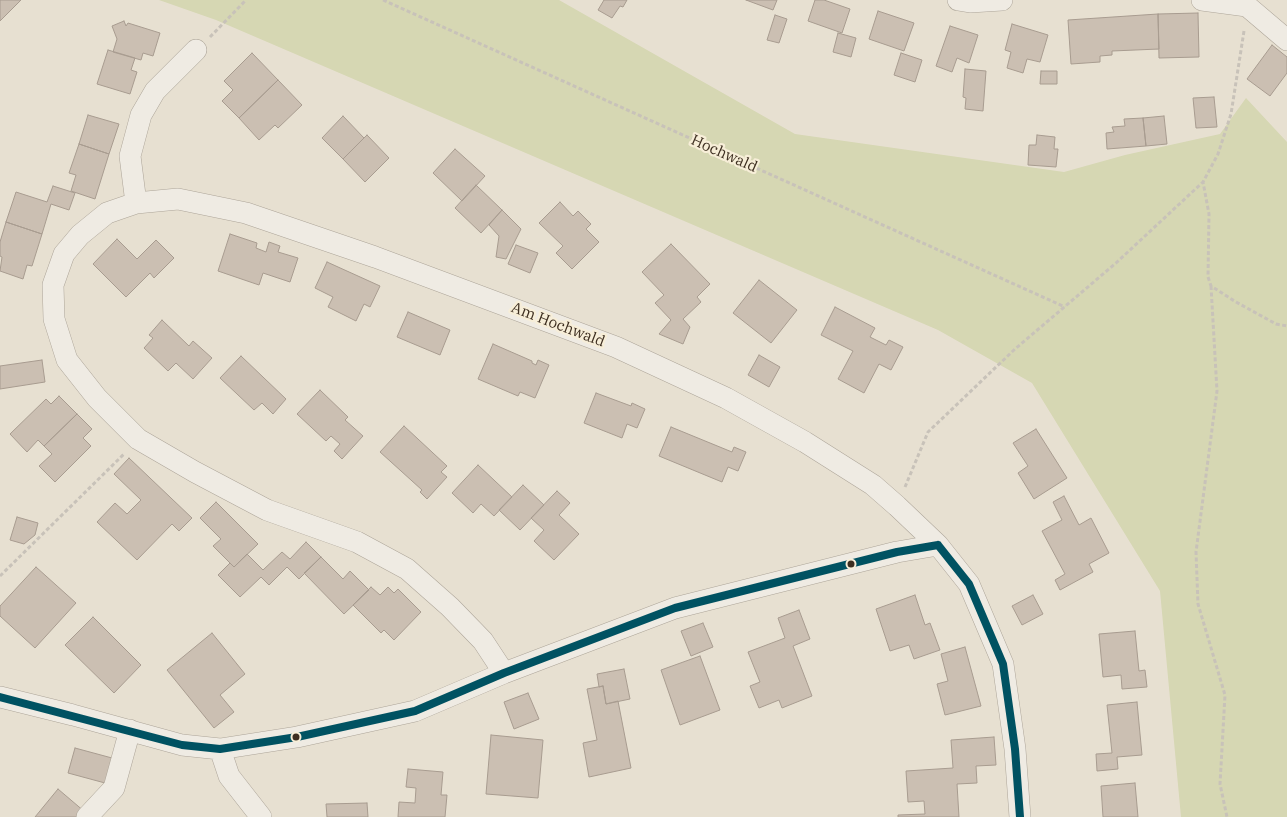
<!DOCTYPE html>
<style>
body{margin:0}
canvas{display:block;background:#e7e0d1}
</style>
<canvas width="1287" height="817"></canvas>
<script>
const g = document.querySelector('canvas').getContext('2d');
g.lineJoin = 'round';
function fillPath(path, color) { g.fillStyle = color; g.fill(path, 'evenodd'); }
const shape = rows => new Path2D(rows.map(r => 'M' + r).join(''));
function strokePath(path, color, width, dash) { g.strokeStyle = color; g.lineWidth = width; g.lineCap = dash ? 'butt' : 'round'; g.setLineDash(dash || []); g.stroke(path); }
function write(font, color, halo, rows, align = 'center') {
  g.font = font + ' "IBM Plex Serif",serif'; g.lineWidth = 4.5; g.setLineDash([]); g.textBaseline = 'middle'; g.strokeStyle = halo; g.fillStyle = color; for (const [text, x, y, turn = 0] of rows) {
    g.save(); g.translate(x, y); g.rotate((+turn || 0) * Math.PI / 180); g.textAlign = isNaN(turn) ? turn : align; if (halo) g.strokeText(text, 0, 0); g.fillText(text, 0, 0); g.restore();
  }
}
fillPath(shape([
 [159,0,559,0,795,134,1064,172,1125,155,1220,134,1246,98,1287,142,1287,817,1181,817,1160,591,1032,383,938,330,216,20]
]), '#d6d7b3');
const building = shape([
 [0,0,21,0,0,21,0,0],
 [604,0,627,0,623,7,620,6,612,18,598,10,604,0],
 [746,0,777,0,773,10,746,0],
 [815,0,824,0,850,9,842,33,808,21,815,0],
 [878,11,914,23,904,51,869,39,878,11],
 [1198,13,1199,57,1159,58,1158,14,1198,13],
 [1158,14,1159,49,1112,51,1112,55,1100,56,1100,62,1071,64,1068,20,1158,14],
 [775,15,787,19,779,43,767,40,775,15],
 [124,21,126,26,128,23,160,33,153,56,143,53,141,60,113,52,117,39,112,26,124,21],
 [1012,24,1048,35,1040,62,1027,59,1023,73,1007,68,1011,52,1005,50,1012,24],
 [950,26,978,35,969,63,957,58,952,72,936,66,950,26],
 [838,33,856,38,851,57,833,52,838,33],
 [1272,45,1287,57,1287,73,1270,96,1247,79,1272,45],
 [108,50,135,58,131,70,137,72,130,94,97,84,108,50],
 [252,53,278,80,239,118,222,101,233,90,224,81,252,53],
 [901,53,922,60,915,82,894,75,901,53],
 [965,69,986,71,983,111,965,109,966,98,963,97,965,69],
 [1041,71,1057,71,1057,84,1040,84,1041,71],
 [278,80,302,105,278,128,275,125,259,140,239,118,278,80],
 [1214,97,1217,127,1196,128,1193,98,1214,97],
 [88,115,119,124,109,154,79,144,88,115],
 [343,116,364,138,343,159,322,138,343,116],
 [1164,116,1167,144,1146,146,1143,118,1164,116],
 [1143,118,1146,146,1107,149,1106,133,1114,132,1112,127,1125,126,1124,119,1143,118],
 [367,135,389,158,365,182,343,159,367,135],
 [1037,135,1055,137,1054,149,1058,149,1056,167,1028,165,1029,145,1036,145,1037,135],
 [79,144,109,154,95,199,71,191,76,175,69,173,79,144],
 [455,149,485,176,462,201,433,173,455,149],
 [476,185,502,210,481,233,455,208,476,185],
 [53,186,75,193,69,210,51,204,42,234,6,222,16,192,47,202,53,186],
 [560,202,573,216,578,211,591,224,586,229,599,242,572,269,556,253,563,246,539,223,560,202],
 [502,210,521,229,506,259,496,257,499,236,489,225,502,210],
 [6,222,42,234,32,266,27,265,23,279,0,271,2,257,0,256,0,242,6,222],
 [230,234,257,243,256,248,266,252,269,242,280,246,278,252,298,258,290,282,263,273,259,285,218,271,230,234],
 [117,239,137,259,156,240,174,258,154,278,150,273,126,297,93,264,117,239],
 [671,244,710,284,697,297,701,302,683,319,690,327,683,344,659,334,671,320,655,303,664,295,642,272,671,244],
 [516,245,538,253,530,273,508,264,516,245],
 [327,262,380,286,370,307,364,304,356,321,328,307,333,297,315,288,327,262],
 [759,280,797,310,771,343,733,313,759,280],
 [835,307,875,328,870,337,886,345,889,340,903,347,891,370,879,364,864,393,838,379,853,351,821,335,835,307],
 [408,312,450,330,440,355,397,337,408,312],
 [162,320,189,346,193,341,212,358,193,379,176,363,168,371,144,348,153,338,149,335,162,320],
 [493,344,532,361,532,363,536,365,538,360,549,365,535,398,520,392,518,396,478,379,493,344],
 [759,355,780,367,769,387,748,375,759,355],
 [241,356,286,399,273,414,262,403,254,410,220,378,241,356],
 [42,360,45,382,0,389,0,366,42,360],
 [320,390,348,417,345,420,363,436,342,459,334,451,340,444,331,436,326,441,297,414,320,390],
 [596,393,631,406,632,403,645,409,637,428,627,424,622,438,584,423,596,393],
 [59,396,77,414,44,446,38,440,27,452,10,434,46,399,51,404,59,396],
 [77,414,92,429,83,438,91,446,55,482,39,466,52,454,44,446,77,414],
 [404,426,447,466,441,472,447,477,427,499,420,492,422,490,380,452,404,426],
 [671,427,732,452,734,447,746,452,738,471,728,467,722,482,659,456,671,427],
 [1036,429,1067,478,1034,499,1018,473,1028,466,1013,443,1036,429],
 [129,458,192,518,179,531,172,524,137,560,97,522,115,503,127,514,141,500,114,474,129,458],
 [478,465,512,497,494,516,481,504,473,513,452,493,478,465],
 [523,485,544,505,520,530,499,510,523,485],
 [557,491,570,503,559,515,579,534,554,560,534,541,544,530,531,518,557,491],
 [1064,496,1079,525,1091,518,1109,553,1089,564,1093,572,1060,590,1055,580,1065,574,1042,531,1062,520,1053,502,1064,496],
 [216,502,258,544,234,567,213,546,221,539,200,518,216,502],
 [17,517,38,523,35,535,24,544,10,540,17,517],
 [306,542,321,557,299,579,287,567,269,585,261,577,240,597,218,575,230,563,234,567,247,554,263,570,282,552,290,559,306,542],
 [321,557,343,579,350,571,369,590,344,614,304,573,321,557],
 [36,567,76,603,35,648,0,616,0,606,36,567],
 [371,587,380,595,388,587,394,593,398,589,421,612,394,640,384,630,381,633,353,605,371,587],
 [915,595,925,625,930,623,940,650,914,659,909,645,890,651,876,609,915,595],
 [1033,595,1043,614,1022,625,1012,606,1033,595],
 [799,610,810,639,793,646,812,696,782,708,779,700,759,708,750,686,760,682,748,652,785,638,778,618,799,610],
 [93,617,141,665,114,693,65,645,93,617],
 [703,623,713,647,691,656,681,631,703,623],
 [1135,631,1139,671,1145,670,1147,687,1122,689,1121,675,1103,677,1099,634,1135,631],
 [212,633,245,674,220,695,234,712,214,728,167,670,212,633],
 [965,647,981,706,945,715,937,684,948,681,941,654,965,647],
 [700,656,720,710,680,725,661,670,700,656],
 [624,669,630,699,606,704,603,686,599,687,597,674,624,669],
 [603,686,606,704,618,701,631,768,589,777,583,743,597,740,587,689,603,686],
 [528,693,539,719,514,729,504,702,528,693],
 [1137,702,1142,755,1117,757,1118,769,1097,771,1096,754,1112,753,1107,705,1137,702],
 [491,735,543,740,538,798,486,794,491,735],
 [994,737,996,765,976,766,977,783,957,784,959,817,898,817,898,815,925,814,924,801,908,802,906,771,953,768,951,740,994,737],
 [75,748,112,758,105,783,68,773,75,748],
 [408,769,443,772,441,795,447,795,445,817,398,817,399,802,415,803,416,788,406,787,408,769],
 [1135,783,1138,817,1103,817,1101,786,1135,783],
 [58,789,85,812,81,817,35,817,58,789],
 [367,803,368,817,327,817,326,804,367,803]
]);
fillPath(building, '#cbbfb2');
strokePath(building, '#a89c90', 1);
const minor = shape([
 [958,0,970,2,1002,0],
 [1202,0,1247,6,1287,40],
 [136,203,130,156,141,115,155,91,196,50],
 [504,673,483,641,450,607,407,569,357,542,267,510,195,472,138,439,97,398,67,360,54,319,53,285,64,254,80,235,107,213,136,203,178,199,246,213,375,257,616,347,726,398,805,442,873,485,897,506,938,545,969,584,1003,664,1015,749,1020,817],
 [0,697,73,715,182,745,220,749,297,737,415,711,504,673,675,608,897,552,938,545],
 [220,749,229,776,261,817],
 [87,817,114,788,130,730]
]);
strokePath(minor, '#ada599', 22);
strokePath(shape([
 [383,0,1065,307],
 [1244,31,1231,114,1218,154,1203,182,1209,214,1208,277,1211,286,1236,302,1276,324,1287,326],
 [210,37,246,0],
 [1211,286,1217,391,1196,552,1198,604,1225,695,1220,784,1227,817],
 [905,487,928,432,1015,349,1116,263,1203,182],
 [0,576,124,454]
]), '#c8c2b9', 3, [4, 2.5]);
strokePath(minor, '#efebe3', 21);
strokePath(shape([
 [938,545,969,584,1003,664,1015,749,1020,817],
 [0,697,182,745,220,749,297,737,415,711,504,673,675,608,897,552,938,545]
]), '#005262', 8);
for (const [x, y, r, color] of [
 [851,564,4.5,"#3d2e20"],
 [296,737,4.5,"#3d2e20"]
]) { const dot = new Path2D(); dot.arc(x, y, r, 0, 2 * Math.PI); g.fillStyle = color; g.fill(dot); strokePath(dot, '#f7eed8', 2); }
write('15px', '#3d2e20', '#f7eed8', [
 ["Hochwald",724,154,24],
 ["Am Hochwald",558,325,21]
]);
</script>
